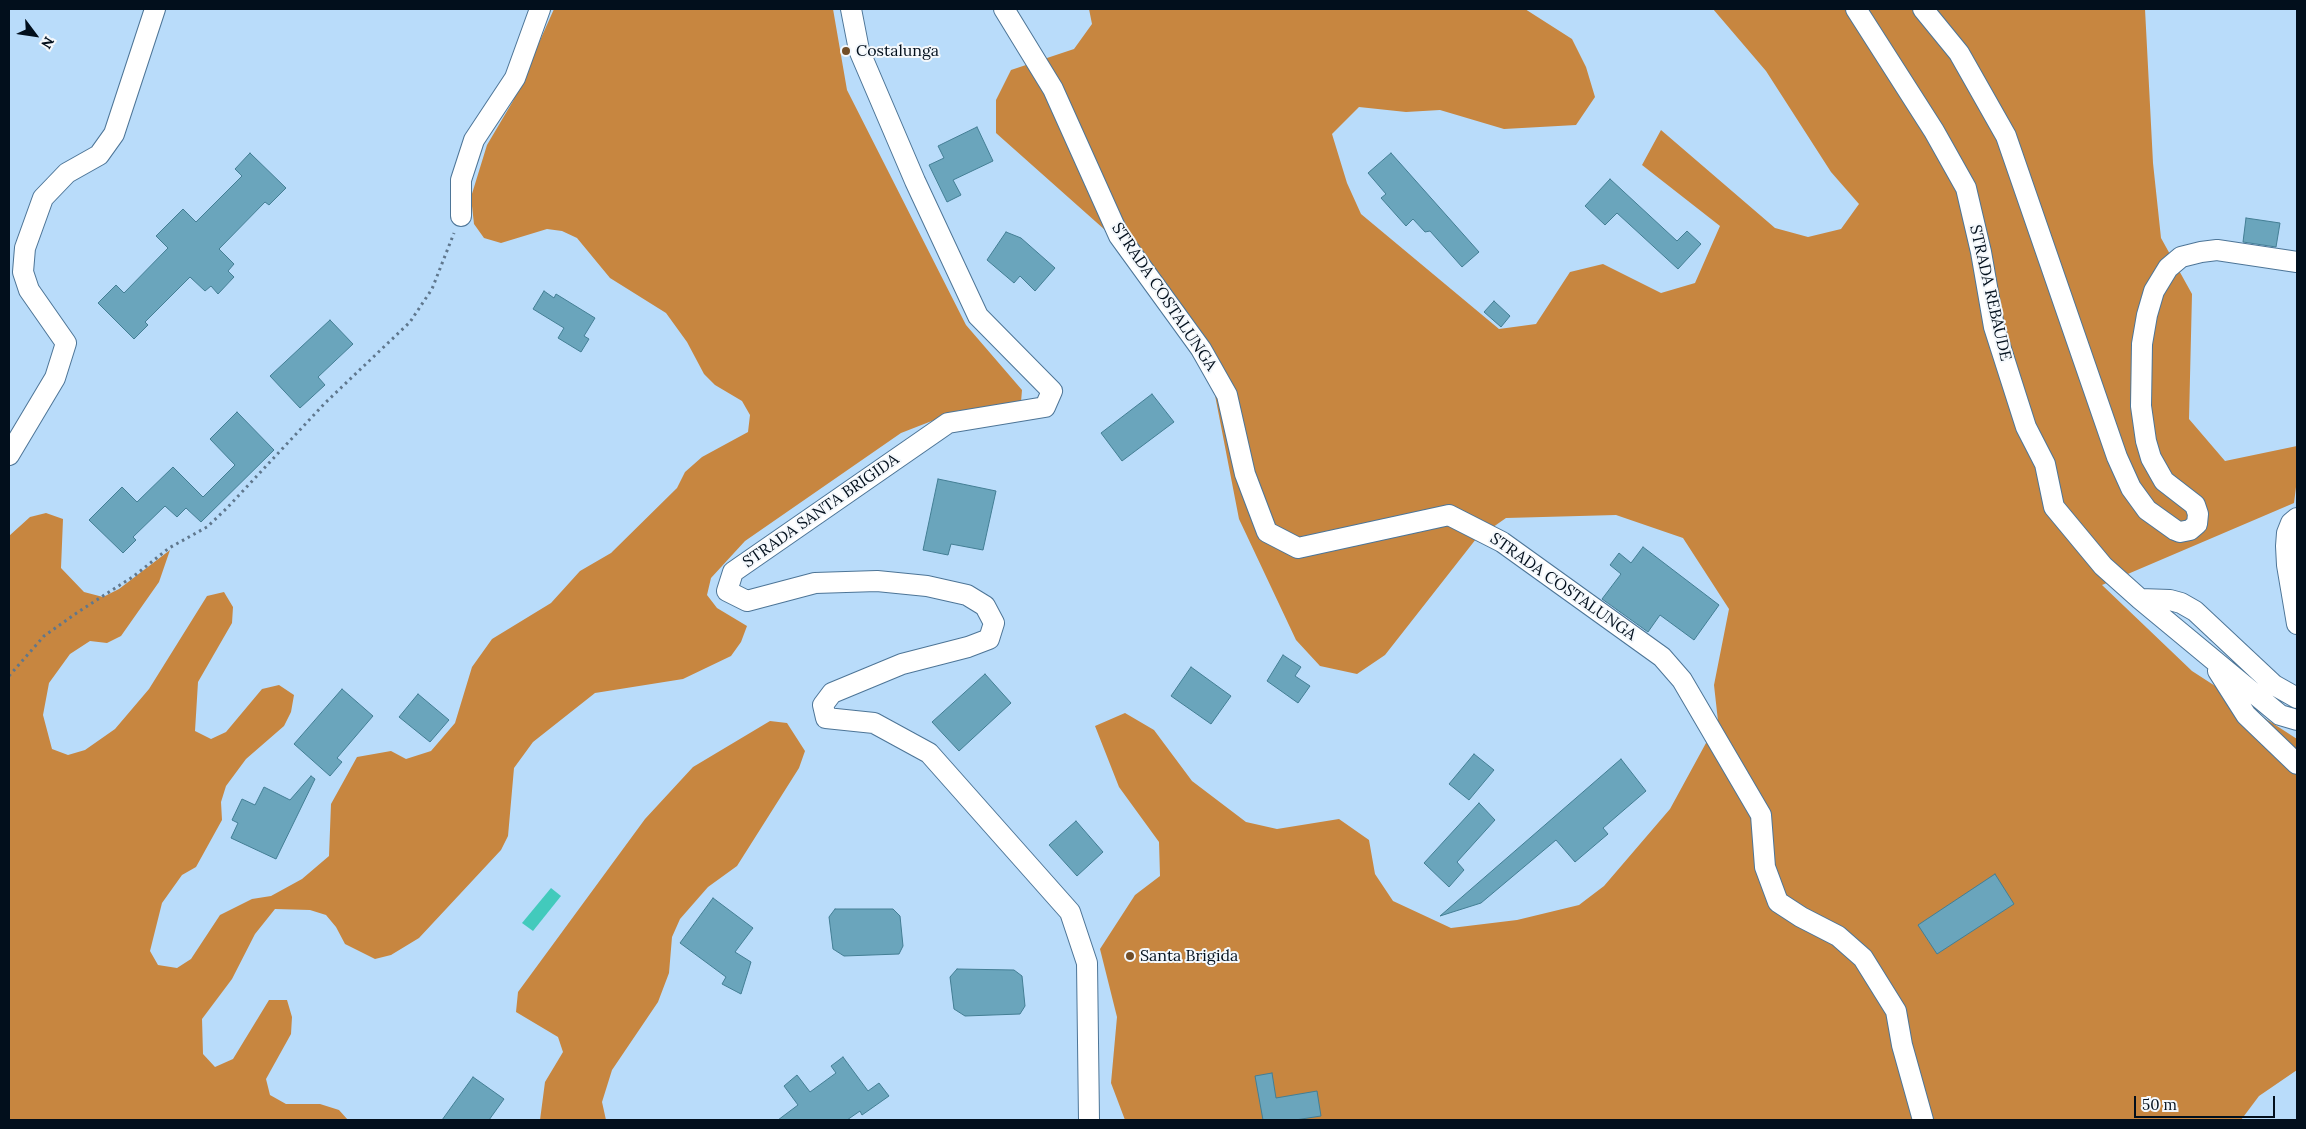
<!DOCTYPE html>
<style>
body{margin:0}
#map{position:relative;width:2306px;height:1129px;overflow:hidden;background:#b9dcfa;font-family:Lora,serif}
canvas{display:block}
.frame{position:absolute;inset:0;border:10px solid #020f1c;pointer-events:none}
.north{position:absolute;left:10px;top:10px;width:50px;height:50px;-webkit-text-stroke:4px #f4f8fc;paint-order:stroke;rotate:121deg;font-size:14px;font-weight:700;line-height:20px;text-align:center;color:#020f1c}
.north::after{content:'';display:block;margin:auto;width:18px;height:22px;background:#020f1c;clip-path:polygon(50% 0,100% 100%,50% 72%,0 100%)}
.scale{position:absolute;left:2134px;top:1096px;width:141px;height:22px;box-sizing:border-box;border:2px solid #020f1c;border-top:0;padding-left:6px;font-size:15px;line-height:18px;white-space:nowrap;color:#020f1c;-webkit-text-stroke:4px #f4f8fc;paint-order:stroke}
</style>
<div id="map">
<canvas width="2306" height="1129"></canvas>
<div class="frame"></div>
<div class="north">N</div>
<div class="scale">50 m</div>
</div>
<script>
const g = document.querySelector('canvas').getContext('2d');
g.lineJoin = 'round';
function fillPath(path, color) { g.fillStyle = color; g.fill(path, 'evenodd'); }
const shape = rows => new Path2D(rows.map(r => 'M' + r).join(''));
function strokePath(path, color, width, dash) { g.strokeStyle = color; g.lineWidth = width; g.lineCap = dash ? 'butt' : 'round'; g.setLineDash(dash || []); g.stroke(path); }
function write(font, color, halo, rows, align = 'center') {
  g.font = font + ' Lora,serif'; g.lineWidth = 4; g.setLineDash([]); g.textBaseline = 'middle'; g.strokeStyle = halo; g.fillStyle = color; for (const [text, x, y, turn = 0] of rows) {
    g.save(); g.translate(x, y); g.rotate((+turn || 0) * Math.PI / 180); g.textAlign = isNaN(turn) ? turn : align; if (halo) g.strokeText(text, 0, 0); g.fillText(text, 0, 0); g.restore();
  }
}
fillPath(shape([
 [554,9,833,9,847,90,966,325,1022,390,1021,402,976,411,960,410,901,433,745,541,711,578,707,595,717,608,747,626,741,642,731,656,683,679,595,693,533,742,514,768,508,836,501,850,419,938,391,955,375,959,345,944,336,927,326,915,310,910,275,909,255,934,232,979,202,1019,203,1054,215,1067,233,1059,269,1000,287,1000,292,1017,291,1034,266,1079,270,1095,286,1104,320,1104,339,1110,348,1120,9,1120,9,536,30,517,46,513,63,519,61,568,84,592,103,597,119,589,170,550,159,582,121,636,107,643,90,641,70,654,49,683,43,715,52,749,68,755,85,750,115,729,149,689,207,596,224,592,233,607,232,623,198,682,195,731,211,739,226,732,262,689,279,685,294,695,291,712,284,726,246,759,226,786,221,802,222,820,196,867,182,875,162,903,150,951,158,965,177,968,191,959,220,915,252,899,271,896,302,879,329,856,331,804,357,757,391,751,406,759,431,751,455,723,472,667,492,639,551,603,580,571,611,553,677,488,685,472,702,457,748,432,750,415,742,401,715,385,704,374,687,342,666,313,610,278,577,238,562,231,547,229,501,243,484,238,474,224,471,197,487,145,513,101],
 [1089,9,1525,9,1572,39,1586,67,1595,97,1576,125,1504,129,1440,110,1406,112,1359,107,1332,134,1347,183,1361,214,1499,329,1536,324,1570,272,1603,264,1661,293,1695,283,1720,226,1642,165,1661,130,1775,228,1808,237,1841,229,1859,204,1831,172,1766,71,1713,9,2145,9,2153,163,2161,238,2192,294,2189,419,2225,461,2297,446,2297,479,2294,503,2102,585,2192,671,2297,739,2297,1070,2259,1096,2241,1120,1125,1120,1111,1083,1117,1017,1100,949,1135,895,1160,876,1159,842,1119,787,1095,726,1125,713,1154,730,1192,781,1246,822,1277,829,1339,819,1369,840,1375,874,1393,901,1451,928,1517,920,1579,905,1604,886,1670,809,1718,721,1714,685,1729,609,1683,538,1616,515,1506,518,1476,539,1385,655,1357,674,1320,666,1296,640,1239,519,1214,390,1123,246,996,133,996,100,1011,70,1074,49,1092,24],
 [770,721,787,723,805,751,799,768,737,866,708,887,680,919,672,937,669,973,658,1002,612,1070,602,1102,606,1120,540,1120,545,1082,563,1052,558,1037,516,1012,518,992,645,819,693,767]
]), '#c78640');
fillPath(shape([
 [551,888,561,896,533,931,522,923]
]), '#42cabc');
const building = shape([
 [977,127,993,161,953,180,961,195,947,202,929,165,944,158,938,146,977,127],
 [250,153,286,188,269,205,265,202,219,249,234,264,228,271,234,277,218,294,211,286,205,291,190,277,145,322,148,325,134,339,98,303,116,285,124,293,168,248,156,236,183,209,196,222,242,176,235,169,250,153],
 [1391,153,1479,252,1462,267,1430,231,1425,232,1413,219,1406,226,1381,198,1386,194,1368,173,1391,153],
 [1610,179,1677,241,1687,231,1701,244,1678,269,1617,213,1605,225,1585,206,1610,179],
 [2246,218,2280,223,2276,247,2243,242,2246,218],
 [1006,232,1021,238,1055,268,1035,291,1020,276,1014,283,987,260,1006,232],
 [544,291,554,298,556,294,595,318,584,336,589,339,581,352,558,338,564,328,533,309,544,291],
 [1494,301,1510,316,1501,327,1484,312,1494,301],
 [330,320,353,344,318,377,325,385,300,408,270,376,330,320],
 [1152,394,1174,422,1122,461,1101,433,1152,394],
 [237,412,274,450,201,522,186,508,177,517,165,506,133,537,136,540,123,553,89,520,122,487,137,502,173,467,203,497,235,465,210,439,237,412],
 [938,479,996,491,983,550,951,544,948,555,923,550,938,479],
 [1643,547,1719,605,1694,640,1660,615,1648,632,1602,599,1621,574,1610,565,1619,553,1631,563,1643,547],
 [1283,655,1301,667,1295,676,1310,686,1298,703,1267,681,1283,655],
 [1191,667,1231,696,1211,724,1171,696,1191,667],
 [985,674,1011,703,959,751,932,722,985,674],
 [342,689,373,716,337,758,342,762,330,776,294,744,342,689],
 [418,694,449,720,430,742,399,717,418,694],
 [1474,754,1494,770,1469,800,1449,784,1474,754],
 [1621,759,1646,791,1603,828,1608,834,1575,862,1556,840,1481,903,1440,916,1621,759],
 [311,776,315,779,276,859,231,838,238,823,232,820,242,799,255,805,264,787,290,800,311,776],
 [1479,803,1495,820,1457,862,1464,870,1449,887,1424,863,1479,803],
 [1076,821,1103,852,1077,876,1049,845,1076,821],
 [1995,874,2014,904,1937,954,1918,925,1995,874],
 [713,898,753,928,735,952,751,962,741,994,722,984,726,977,680,943,713,898],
 [835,909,893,909,900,916,903,946,899,954,844,956,833,949,829,917,835,909],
 [957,969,1014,970,1022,976,1025,1006,1020,1014,965,1016,954,1009,950,977,957,969],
 [843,1057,868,1091,879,1083,889,1096,862,1115,860,1111,847,1120,778,1120,798,1105,784,1086,797,1075,810,1092,836,1073,831,1066,843,1057],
 [1272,1073,1276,1098,1317,1091,1321,1116,1295,1120,1263,1120,1255,1076,1272,1073],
 [473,1077,504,1099,489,1120,442,1120,473,1077]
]);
fillPath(building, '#6aa5bc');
strokePath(building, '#437e94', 1);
const minor = shape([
 [851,9,859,50,915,181,978,316,1052,391,1045,407,948,423,733,572,727,591,747,601,815,583,877,581,927,586,967,595,985,606,994,623,989,639,968,647,902,664,832,693,823,705,826,718,874,723,929,753,1070,912,1087,963,1089,1120],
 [1004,9,1053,89,1119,236,1201,349,1227,395,1245,474,1267,532,1298,548,1449,515,1502,542,1662,657,1682,680,1761,815,1765,867,1778,902,1801,917,1838,936,1863,958,1896,1011,1902,1045,1923,1120],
 [1856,9,1934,131,1966,188,1981,252,1994,327,2026,427,2045,464,2054,507,2103,566,2140,599,2280,715,2297,720],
 [1923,9,1959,53,2006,136,2117,457,2131,488,2147,510,2175,530,2180,532,2190,530,2197,524,2198,514,2195,505,2164,481,2151,458,2146,441,2141,406,2142,344,2147,315,2154,291,2168,268,2181,257,2201,252,2217,250,2297,262],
 [461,216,461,180,474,140,515,78,540,9],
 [9,455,55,378,66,343,29,290,23,272,25,248,43,198,67,173,99,155,114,134,155,9],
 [2297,518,2291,523,2287,533,2286,546,2287,565,2297,624],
 [2140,599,2170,600,2181,603,2195,611,2274,685,2297,698],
 [2218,671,2246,715,2297,764]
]);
strokePath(minor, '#4d7597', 22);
strokePath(shape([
 [9,676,44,636,78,612,134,576,169,548,207,527,227,508,325,403,410,322,432,289,454,233]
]), '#5f778d', 3, [2.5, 4]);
strokePath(minor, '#fff', 20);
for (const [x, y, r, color] of [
 [846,51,5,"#724e28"],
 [1130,956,5,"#724e28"]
]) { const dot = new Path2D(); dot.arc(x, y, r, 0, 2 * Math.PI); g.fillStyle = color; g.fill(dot); strokePath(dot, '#f4f8fc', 2); }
write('16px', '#020f1c', '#f4f8fc', [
 ["Costalunga",856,51],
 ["Santa Brigida",1140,956]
], 'left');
write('16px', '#020f1c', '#f4f8fc', [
 ["STRADA REBAUDE",1990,293,77],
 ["STRADA COSTALUNGA",1164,297,56],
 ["STRADA SANTA BRIGIDA",821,511,-35],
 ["STRADA COSTALUNGA",1563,587,35]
]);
</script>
